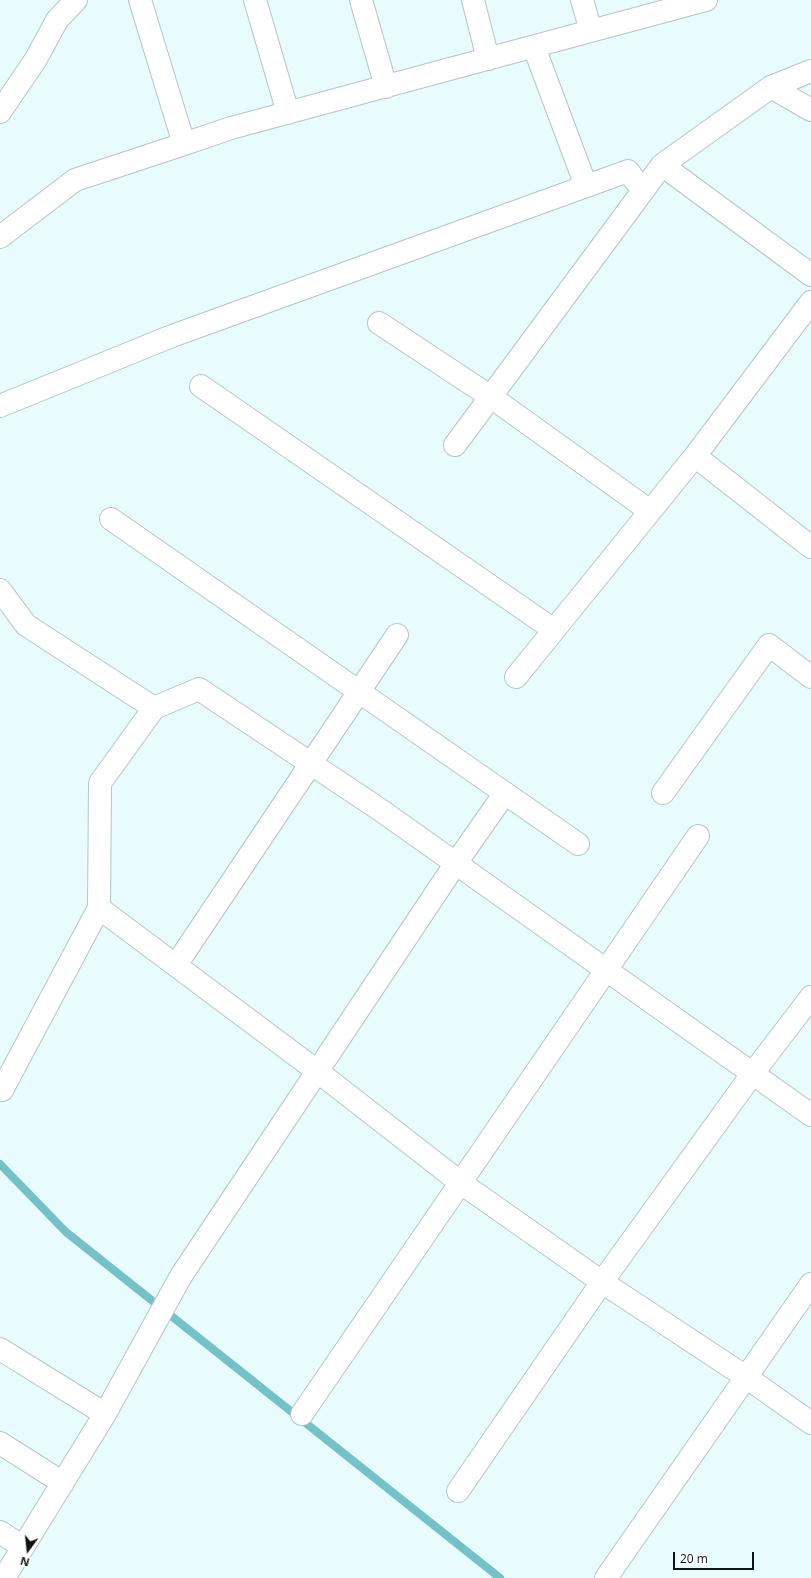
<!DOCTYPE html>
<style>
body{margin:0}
#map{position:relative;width:811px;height:1578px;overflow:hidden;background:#e9fcfd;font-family:"Open Sans",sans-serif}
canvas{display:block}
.north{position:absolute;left:8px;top:1530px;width:40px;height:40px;-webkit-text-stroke:3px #fff;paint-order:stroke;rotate:195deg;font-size:11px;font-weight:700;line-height:16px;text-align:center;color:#0d1414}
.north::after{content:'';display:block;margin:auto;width:14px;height:18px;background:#0d1414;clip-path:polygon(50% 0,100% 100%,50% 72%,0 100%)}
.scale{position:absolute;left:673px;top:1552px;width:81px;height:18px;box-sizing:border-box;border:2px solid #0d1414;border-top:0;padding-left:5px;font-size:12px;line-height:14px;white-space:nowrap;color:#0d1414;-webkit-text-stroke:3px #fff;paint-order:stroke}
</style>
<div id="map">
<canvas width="811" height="1578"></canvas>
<div class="north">N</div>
<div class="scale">20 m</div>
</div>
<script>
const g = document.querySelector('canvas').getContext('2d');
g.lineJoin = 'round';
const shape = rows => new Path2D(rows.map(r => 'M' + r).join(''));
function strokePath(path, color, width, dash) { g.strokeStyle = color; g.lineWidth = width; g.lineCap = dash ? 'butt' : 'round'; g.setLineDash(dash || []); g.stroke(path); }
strokePath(shape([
 [0,1164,66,1232,500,1578]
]), '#75c1c8', 8);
const street = shape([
 [140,0,184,144],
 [255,0,288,113],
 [361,0,386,87],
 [473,0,488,59],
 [582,0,591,31],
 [534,47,586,186],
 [771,87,811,110],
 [0,112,36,59,57,20,76,0],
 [662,165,811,275],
 [0,237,75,180,184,144,231,128,706,0],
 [379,323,491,397,650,511],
 [201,386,554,630],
 [0,406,172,336,628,171,643,191],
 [455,445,662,165,771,87,811,71],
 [695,456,811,547],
 [111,519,578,844],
 [0,590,26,625,154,708,199,689,379,809,811,1115],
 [516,677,695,456,811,302],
 [663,793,769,645,811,677],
 [99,908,317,1071,461,1183,602,1282,746,1377,811,1423],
 [176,965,397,635],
 [2,1090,99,908,100,783,154,708],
 [0,1349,105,1414],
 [302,1414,698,836],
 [0,1443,63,1483],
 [458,1491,602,1282,753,1073,811,997],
 [0,1532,23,1547],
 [4,1578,105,1414,181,1276,456,863,505,793],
 [606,1578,811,1284]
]);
strokePath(street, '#b4c5c7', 24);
strokePath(street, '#fff', 22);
</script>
